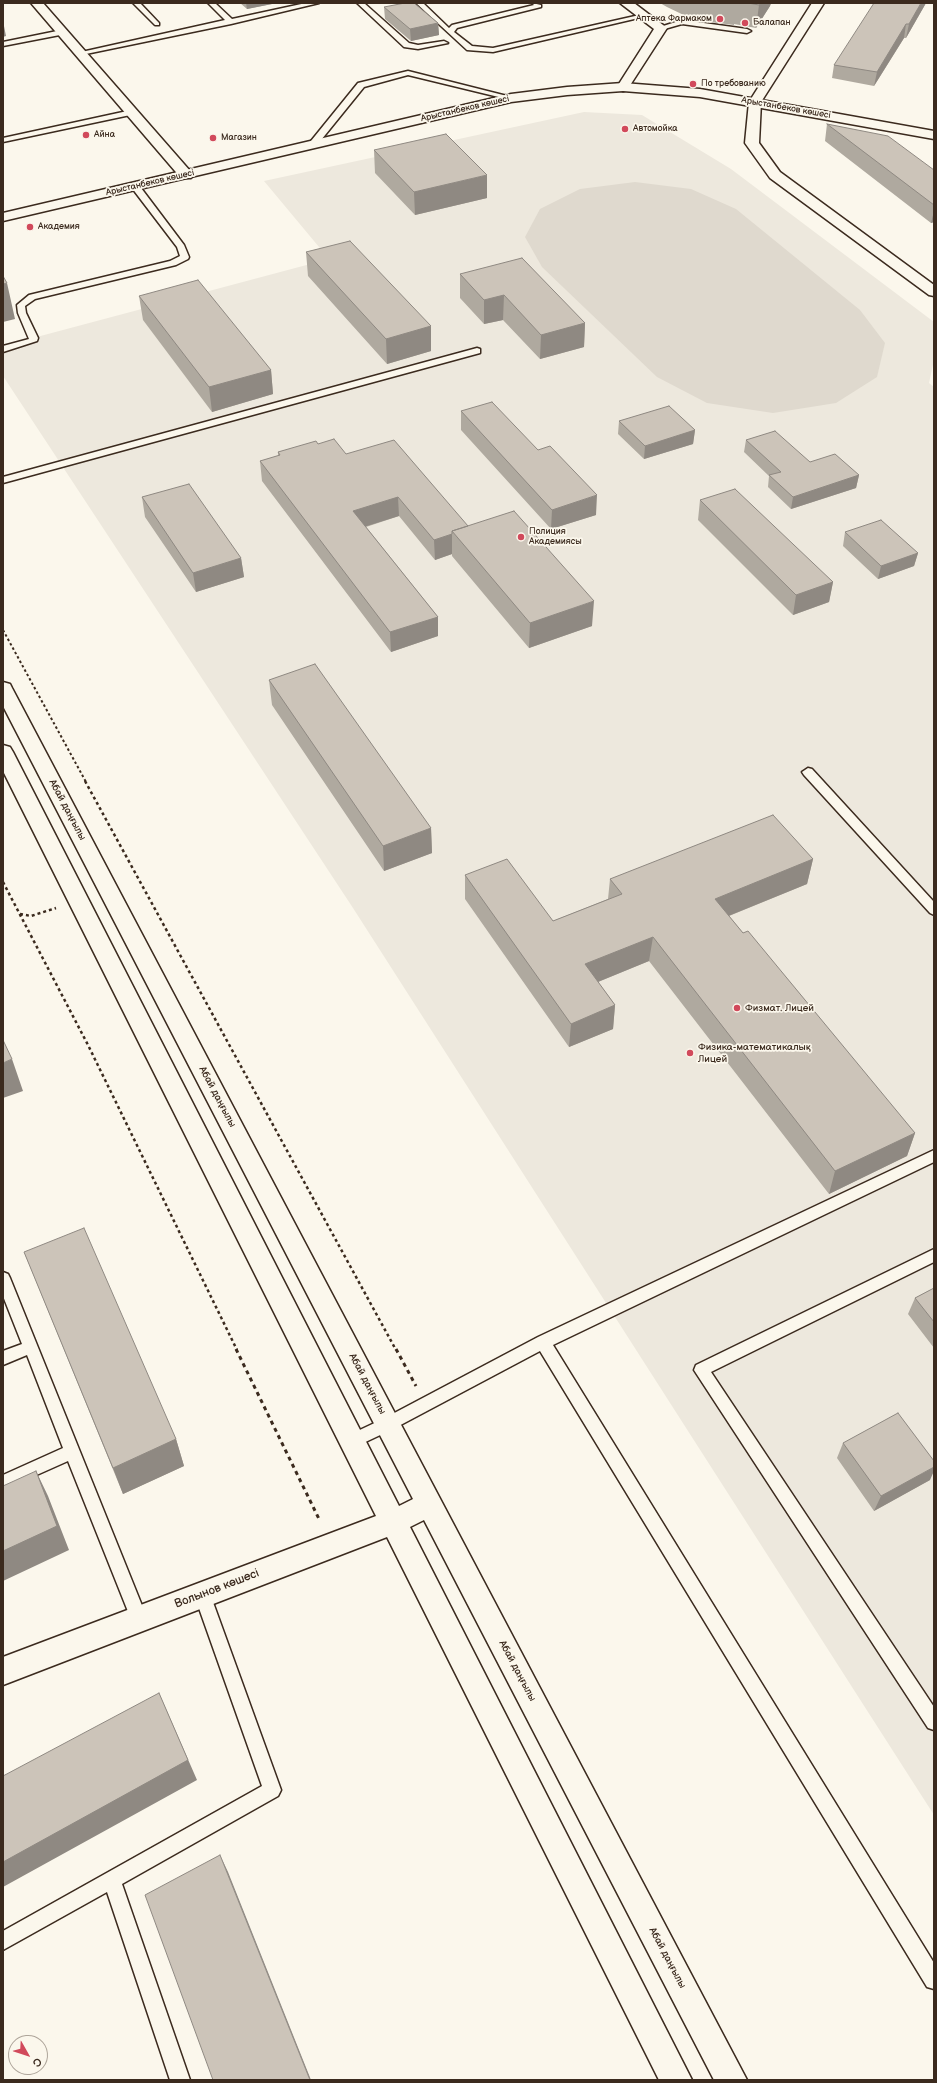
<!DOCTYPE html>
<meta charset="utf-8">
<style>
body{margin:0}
#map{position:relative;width:937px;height:2083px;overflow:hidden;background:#fbf7ec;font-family:"Balsamiq Sans",sans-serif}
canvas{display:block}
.frame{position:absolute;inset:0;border:4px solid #3b2a1e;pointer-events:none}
.north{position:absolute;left:8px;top:2035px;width:40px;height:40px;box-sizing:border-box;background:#fbf7ec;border:1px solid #aea59a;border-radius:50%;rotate:129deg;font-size:11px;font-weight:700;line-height:16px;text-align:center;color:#3b2a1e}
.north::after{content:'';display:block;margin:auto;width:14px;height:18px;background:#d1495b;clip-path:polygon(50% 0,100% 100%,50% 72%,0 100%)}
</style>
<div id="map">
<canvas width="937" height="2083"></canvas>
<div class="frame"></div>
<div class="north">С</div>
</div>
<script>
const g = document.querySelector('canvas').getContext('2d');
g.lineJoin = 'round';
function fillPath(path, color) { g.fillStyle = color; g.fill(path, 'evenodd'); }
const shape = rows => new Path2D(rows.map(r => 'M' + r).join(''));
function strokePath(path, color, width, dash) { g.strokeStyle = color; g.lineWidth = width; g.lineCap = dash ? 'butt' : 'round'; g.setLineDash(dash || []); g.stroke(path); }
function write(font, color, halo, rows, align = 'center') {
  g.font = font + ' "Balsamiq Sans",sans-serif'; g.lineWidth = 3.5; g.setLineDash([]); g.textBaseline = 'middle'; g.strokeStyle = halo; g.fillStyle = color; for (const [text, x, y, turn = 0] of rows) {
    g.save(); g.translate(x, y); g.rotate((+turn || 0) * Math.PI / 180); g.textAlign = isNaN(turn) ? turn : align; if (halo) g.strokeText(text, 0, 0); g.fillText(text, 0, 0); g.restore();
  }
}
fillPath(shape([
 [584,112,642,115,731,169,934,322,934,360,929,383,934,387,934,1815,353,908,3,376,3,346,329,259,264,181]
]), '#ede8dd');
fillPath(shape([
 [635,182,691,189,736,209,860,310,885,343,877,377,836,403,773,413,707,403,657,377,542,267,525,237,540,209,580,189]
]), '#dfd9ce');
const lane = shape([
 [133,3,140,3,159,23,159,25,155,25,133,3],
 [208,3,215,3,232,19,306,3,319,3,231,24,81,55,77,53,225,20,208,3],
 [357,3,364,3,409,43,418,45,444,41,448,43,418,49,404,47,357,3],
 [416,3,423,3,449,28,452,25,534,5,532,3,541,5,541,7,457,28,454,32,472,46,493,48,644,14,647,16,493,52,467,50,416,3],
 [682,20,747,29,751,31,747,33,682,24,661,30,657,28,682,20],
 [62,30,65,30,65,34,3,46,3,42,62,30],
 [408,71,515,98,511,100,408,75,364,87,317,145,311,145,311,141,358,83,408,71],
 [132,110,136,112,135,114,3,142,3,138,132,110],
 [132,184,138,184,184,245,189,257,188,259,176,265,35,299,25,306,26,313,38,338,37,341,3,352,3,346,29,339,18,313,17,305,29,295,170,261,180,256,177,247,132,188,132,184],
 [477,348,480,349,480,353,3,483,3,477,477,348],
 [808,768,812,769,934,902,934,915,930,913,804,775,802,772,808,768],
 [934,1150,934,1162,553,1345,934,1963,934,1989,927,1987,540,1351,393,1429,357,1446,352,1448,347,1446,344,1441,347,1436,383,1419,538,1337,934,1150],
 [934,1249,934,1262,711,1372,934,1707,934,1730,928,1728,694,1370,696,1365,934,1249],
 [3,1272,8,1274,10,1278,147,1618,145,1624,139,1626,133,1624,68,1461,3,1490,3,1475,63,1448,27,1355,3,1365,3,1351,22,1344,3,1296,3,1272],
 [202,1586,208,1588,210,1594,281,1790,278,1796,122,1884,190,2080,170,2080,107,1892,3,1950,3,1931,262,1786,194,1594,196,1588,202,1586]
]);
const street = shape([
 [31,3,43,3,191,172,193,175,191,178,181,178,31,3],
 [620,3,634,3,667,28,627,90,623,91,617,87,654,29,620,3],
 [812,3,824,3,761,102,759,143,780,172,934,285,934,296,929,295,770,178,745,143,749,102,812,3]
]);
const secondary = shape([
 [623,83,700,89,934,131,934,139,700,97,623,91,567,95,511,102,3,221,3,213,511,94,567,87,623,83],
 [3,682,10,684,12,688,747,2080,714,2080,424,1520,410,1527,692,2080,659,2080,387,1537,3,1685,3,1657,376,1516,3,771,3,745,10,747,13,752,399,1506,413,1499,3,706,3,682]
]);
strokePath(lane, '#3b2a1e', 3);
strokePath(street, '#3b2a1e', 3);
strokePath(secondary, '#3b2a1e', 3);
strokePath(shape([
 [3,630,86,782]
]), '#3b2a1e', 2, [2.5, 2.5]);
strokePath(shape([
 [85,781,396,1350],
 [3,882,88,1045,237,1350],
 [20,914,31,916,56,908]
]), '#3b2a1e', 2.5, [3, 3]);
strokePath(shape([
 [236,1349,320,1521],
 [396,1349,416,1386]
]), '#3b2a1e', 3, [4, 4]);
fillPath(lane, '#fbf7ec');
fillPath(street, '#fbf7ec');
fillPath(secondary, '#fbf7ec');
fillPath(shape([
 [240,3,277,3,247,9],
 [660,3,771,3,770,6,756,28,734,24,734,25,694,20,667,7],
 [926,3,906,38,904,38,874,86,832,78,834,65],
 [384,7,438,23,439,35,411,41,385,19],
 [827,124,934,170,934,222,931,223,825,141],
 [374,150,487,198,415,215,375,173],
 [306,252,431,326,431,351,387,364,308,276],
 [460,274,585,323,584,347,540,359,503,320,484,324,460,298],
 [139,296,271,370,273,394,212,412,143,320],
 [461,411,596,515,551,529,461,430],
 [619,421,695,430,693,444,644,459,618,434],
 [746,440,810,462,859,475,856,488,791,509,768,487,769,476,744,452],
 [318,444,346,454,468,526,592,626,529,648,452,556,452,554,435,560,399,516,366,527,438,617,438,636,391,652,262,481,260,461,278,456,278,452],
 [142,497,241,558,244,577,196,592,145,517],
 [700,500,833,582,829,602,793,615,698,520],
 [845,532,918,553,914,566,878,579,843,546],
 [269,680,431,828,432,853,384,871,272,705],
 [813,859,807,884,729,916,743,933,915,1133,907,1156,829,1194,649,961,598,982,615,1005,613,1029,569,1047,465,899,465,875,553,921,608,899,610,879],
 [24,1252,176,1439,184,1466,123,1494],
 [934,1288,934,1348,908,1314,915,1298],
 [843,1443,930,1480,874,1511,837,1458]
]), '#afa99f');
fillPath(shape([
 [246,3,277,3,247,9],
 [760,3,771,3,770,6,756,28,759,5],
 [921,3,926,3,906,38,909,24],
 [3,21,6,36,3,37],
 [438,23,439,35,411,41,410,29],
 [906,24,904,38,874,86,877,72],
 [487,175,487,198,415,215,414,192],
 [934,211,934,222,931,223],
 [7,283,15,319,3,322,3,284],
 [504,295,503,320,484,324,484,300],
 [585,323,584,347,540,359,541,335],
 [431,326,431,351,387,364,386,339],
 [271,370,273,394,212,412,209,387],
 [695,430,693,444,644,459,645,446],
 [859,475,856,488,791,509,793,497],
 [597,495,596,515,551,529,552,510],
 [398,497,399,516,354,530,353,511],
 [452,534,452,554,435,560,434,540],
 [918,553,914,566,878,579,881,566],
 [241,558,244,577,196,592,193,573],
 [833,582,829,602,793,615,796,595],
 [594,601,592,626,529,648,530,623],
 [438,617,438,636,391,652,390,632],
 [431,828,432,853,384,871,383,846],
 [813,859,807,884,711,923,715,899],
 [653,937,649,961,583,988,585,964],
 [615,1005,613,1029,569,1047,571,1024],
 [12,1059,23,1091,3,1098,3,1063],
 [915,1133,907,1156,829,1194,835,1171],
 [176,1439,184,1466,123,1494,113,1468],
 [934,1467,934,1471,930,1480,874,1511,881,1496],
 [36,1471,48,1496,69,1550,3,1581,3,1551],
 [159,1693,197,1780,3,1887,3,1862],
 [220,1855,228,1872,311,2080,310,2080]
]), '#8f8982');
const building = shape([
 [405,3,414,3,438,23,410,29,384,7,405,3],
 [748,3,760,3,759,5,748,3],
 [874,3,921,3,909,24,906,24,877,72,834,65,874,3],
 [827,124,888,136,934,170,934,205,827,124],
 [446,134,487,175,414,192,374,150,446,134],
 [350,241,431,326,386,339,306,252,350,241],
 [522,258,585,323,541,335,504,295,484,300,460,274,522,258],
 [3,276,7,283,3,284,3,276],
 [198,280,271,370,209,387,139,296,198,280],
 [492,402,538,450,550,446,597,495,552,510,461,411,492,402],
 [669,406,695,430,645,446,619,421,669,406],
 [775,431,810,462,835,454,859,475,793,497,769,475,781,472,746,440,775,431],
 [334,439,346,454,394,440,468,526,452,531,452,534,434,540,398,497,353,511,438,617,390,632,260,461,280,455,278,452,316,441,318,444,334,439],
 [189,484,241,558,193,573,142,497,189,484],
 [735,489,833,582,796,595,700,500,735,489],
 [514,511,594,601,530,623,452,531,514,511],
 [881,520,918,553,881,566,845,532,881,520],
 [315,664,431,828,383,846,269,680,315,664],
 [773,815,813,859,715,899,743,933,748,931,915,1133,835,1171,653,937,585,964,615,1005,571,1024,465,875,507,859,553,921,622,894,610,879,773,815],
 [3,1040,12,1059,3,1063,3,1040],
 [84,1228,176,1439,113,1468,24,1252,84,1228],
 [934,1288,934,1322,915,1298,934,1288],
 [898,1413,934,1461,934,1467,881,1496,843,1443,898,1413],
 [36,1471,57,1526,3,1551,3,1486,36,1471],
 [159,1693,188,1760,3,1862,3,1776,159,1693],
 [220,1855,310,2080,213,2080,145,1895,220,1855]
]);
fillPath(building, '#ccc4b9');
strokePath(building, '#8f8982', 1);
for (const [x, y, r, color] of [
 [720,19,4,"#d1495b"],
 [745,23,4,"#d1495b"],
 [693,84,4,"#d1495b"],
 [625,129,4,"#d1495b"],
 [86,135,4,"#d1495b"],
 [213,138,4,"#d1495b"],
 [30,227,4,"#d1495b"],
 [521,537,4,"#d1495b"],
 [737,1008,4,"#d1495b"],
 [690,1053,4,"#d1495b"]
]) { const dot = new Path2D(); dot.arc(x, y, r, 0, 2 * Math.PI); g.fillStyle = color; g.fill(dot); strokePath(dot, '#fbf7ec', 1.5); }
write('9px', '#3b2a1e', '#fbf7ec', [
 ["Аптека Фармаком",712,19,"right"],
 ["Балапан",753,23],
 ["По требованию",701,84],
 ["Автомойка",633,129],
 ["Айна",94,135],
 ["Магазин",221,138],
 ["Академия",38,227],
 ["Полиция",529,532],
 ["Академиясы",529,542]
], 'left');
write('9px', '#3b2a1e', '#fbf7ec', [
 ["Арыстанбеков көшесі",786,108,10],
 ["Арыстанбеков көшесі",465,109,-13],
 ["Арыстанбеков көшесі",150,183,-13]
]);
write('10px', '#3b2a1e', '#fbf7ec', [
 ["Абай даңғылы",67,810,62],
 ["Абай даңғылы",217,1097,62],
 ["Абай даңғылы",367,1384,62],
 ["Абай даңғылы",517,1671,62],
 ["Абай даңғылы",667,1958,62]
]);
write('10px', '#3b2a1e', '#fbf7ec', [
 ["Физмат. Лицей",745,1008],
 ["Физика-математикалық",698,1047],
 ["Лицей",698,1059]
], 'left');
write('12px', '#3b2a1e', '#fbf7ec', [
 ["Волынов көшесі",217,1589,-21]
]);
</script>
